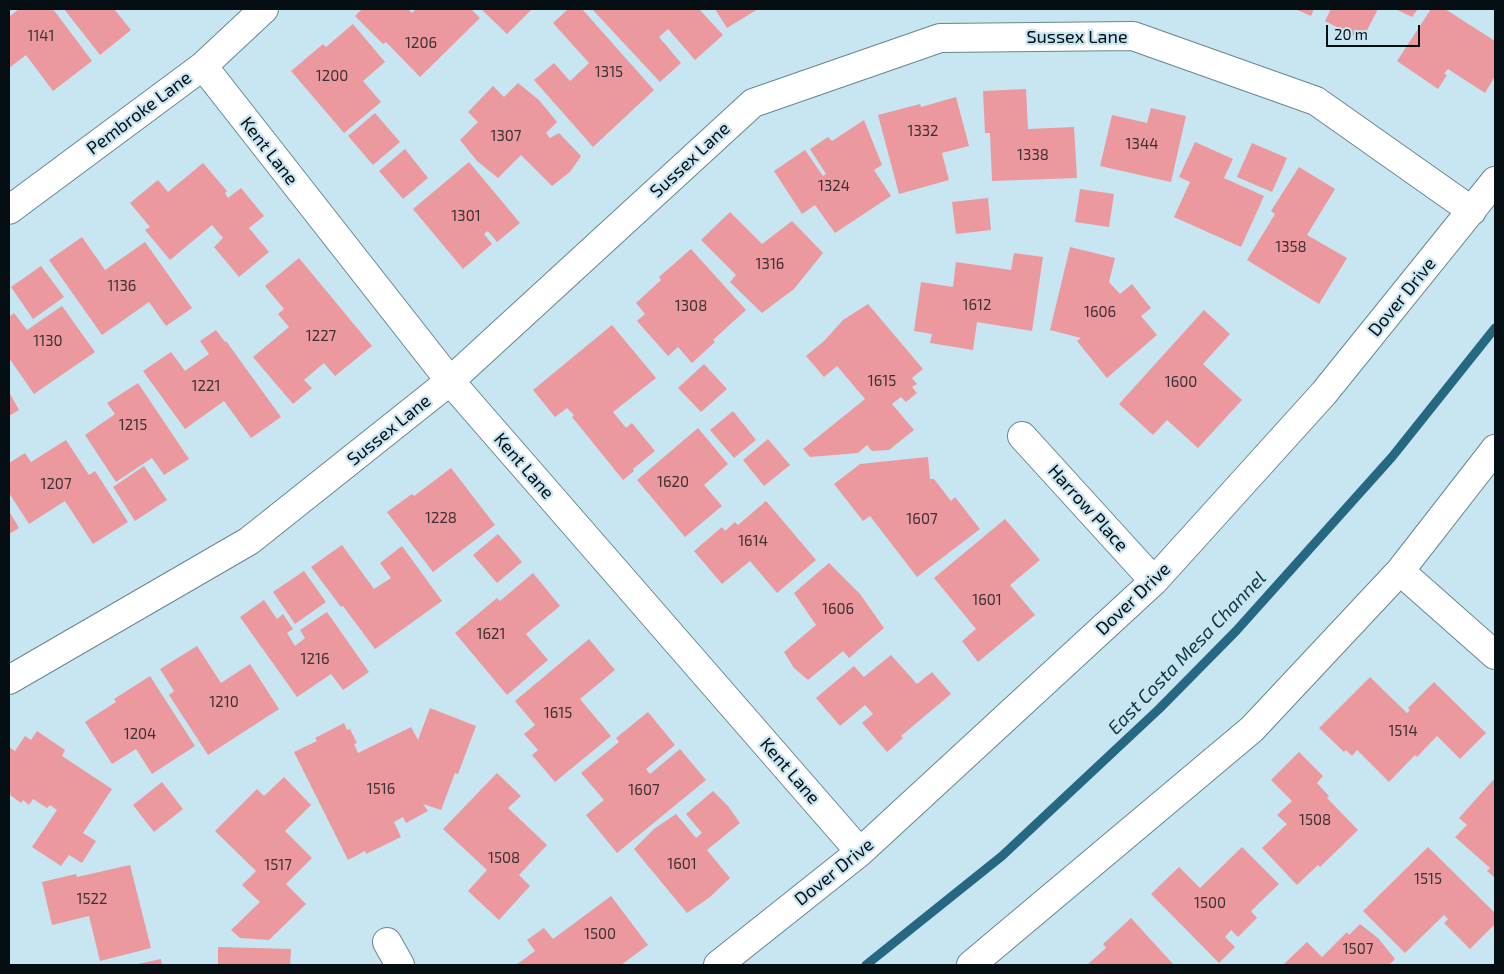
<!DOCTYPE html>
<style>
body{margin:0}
#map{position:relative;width:1504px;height:974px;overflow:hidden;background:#c8e5f2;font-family:"Exo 2",sans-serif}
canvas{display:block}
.frame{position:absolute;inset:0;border:10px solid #050e12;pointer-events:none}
.scale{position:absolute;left:1326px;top:25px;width:94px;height:22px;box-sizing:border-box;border:2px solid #050e12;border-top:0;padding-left:6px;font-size:15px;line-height:18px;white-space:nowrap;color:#050e12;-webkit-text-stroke:4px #c8e5f2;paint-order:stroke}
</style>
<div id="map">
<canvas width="1504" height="974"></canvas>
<div class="frame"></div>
<div class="scale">20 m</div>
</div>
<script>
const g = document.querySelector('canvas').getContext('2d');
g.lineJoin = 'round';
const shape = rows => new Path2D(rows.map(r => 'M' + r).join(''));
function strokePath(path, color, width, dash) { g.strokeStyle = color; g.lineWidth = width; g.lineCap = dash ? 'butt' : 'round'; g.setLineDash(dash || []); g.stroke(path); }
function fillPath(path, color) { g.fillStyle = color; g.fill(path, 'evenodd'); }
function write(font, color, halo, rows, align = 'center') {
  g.font = font + ' "Exo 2",sans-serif'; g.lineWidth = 4.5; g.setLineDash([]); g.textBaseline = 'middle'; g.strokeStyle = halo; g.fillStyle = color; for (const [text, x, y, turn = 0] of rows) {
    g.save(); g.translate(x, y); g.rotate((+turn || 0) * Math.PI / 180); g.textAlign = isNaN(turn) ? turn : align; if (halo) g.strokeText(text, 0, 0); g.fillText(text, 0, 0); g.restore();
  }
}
strokePath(shape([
 [866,965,1002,856,1159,709,1236,631,1392,457,1495,328]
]), '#266881', 9);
fillPath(shape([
 [19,9,53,9,92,61,53,91,26,55,9,68,9,17],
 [64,9,114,9,131,30,100,55],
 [362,9,408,9,412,13,416,9,471,9,480,18,420,77,386,42,383,44,355,16],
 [481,9,532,9,507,34],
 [568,9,582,9,654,90,593,147,534,80,554,63,570,81,589,63,553,23],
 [592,9,699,9,723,35,695,60,668,29,659,37,681,63,660,82],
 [715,9,758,9,727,28],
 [1295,9,1314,9,1311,16],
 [1331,9,1378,9,1362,40,1325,21],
 [1395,9,1418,9,1412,17],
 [1431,9,1445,9,1495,41,1495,76,1485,93,1448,69,1444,74,1447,75,1438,89,1397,61],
 [353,24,385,62,363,81,381,102,344,133,291,71,323,44,326,47],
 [518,83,539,100,557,122,546,133,550,138,559,133,581,156,570,172,552,186,521,155,498,178,477,161,460,140,478,122,468,112,493,86,504,97],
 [1026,89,1028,129,1074,127,1077,178,992,181,990,133,985,133,983,91],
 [956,97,969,146,942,153,949,180,899,194,878,115,920,104,921,107],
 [1151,108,1186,116,1171,182,1100,166,1112,115,1147,123],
 [375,113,400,142,373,165,348,136],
 [864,120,882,165,874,170,891,196,835,233,815,205,802,214,774,171,805,150,823,176,826,174,810,149,828,137,832,141],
 [1195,142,1233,159,1224,178,1264,196,1241,247,1174,217,1190,182,1179,177],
 [1252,143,1287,158,1272,192,1237,177],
 [405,149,428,178,403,199,379,171],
 [469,162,520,223,497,242,488,231,484,234,492,244,463,269,413,209],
 [203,163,227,191,225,193,228,198,241,188,264,216,249,228,269,252,239,277,214,247,223,238,212,225,170,260,145,230,150,227,130,203,158,180,168,192],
 [1299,167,1335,189,1307,235,1347,258,1319,304,1247,260,1275,214,1271,211],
 [1080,189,1114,194,1109,227,1075,222],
 [988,198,991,230,956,234,952,202],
 [730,212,762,244,792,221,823,253,794,289,762,313,730,282,736,275,701,240],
 [82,237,105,270,145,242,192,308,166,326,149,302,102,335,49,260],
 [1070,247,1115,258,1109,282,1120,294,1132,284,1151,308,1141,316,1157,335,1107,378,1077,341,1081,338,1050,330],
 [691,249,746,310,713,340,715,342,692,363,678,347,668,356,637,321,645,314,636,303,661,280,659,277],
 [1014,253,1043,257,1032,331,977,322,973,350,930,343,932,334,914,331,921,282,953,287,956,262,1011,270],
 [299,258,372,346,335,376,324,363,304,380,312,388,293,404,253,357,289,327,278,314,284,309,265,286],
 [41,266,64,297,33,319,11,287],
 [868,304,923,369,912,378,917,384,912,387,917,393,906,402,901,397,892,404,914,430,889,450,872,451,867,445,858,453,810,457,803,449,865,399,837,366,824,377,806,356,824,341,843,320],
 [62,306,95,352,34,394,9,358,9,317,14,313,27,330],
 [1204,310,1230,334,1203,364,1242,400,1198,448,1167,420,1153,435,1119,404],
 [612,325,656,378,613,412,626,428,632,423,655,451,633,469,634,471,623,480,572,417,574,415,567,408,555,417,533,390],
 [216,330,225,342,226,341,281,417,251,438,224,401,185,429,143,371,171,352,185,371,209,354,200,341],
 [704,364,727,389,701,412,678,388],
 [138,383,189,459,164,475,152,458,116,482,85,435,115,414,107,403],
 [9,392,19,410,9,416],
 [733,411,756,440,734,458,710,430],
 [698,428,728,464,704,485,722,506,685,537,637,480],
 [768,439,790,465,764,486,743,460],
 [66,440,89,475,95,471,128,522,93,544,65,501,29,524,9,493,9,463,25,453,31,462],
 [928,457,930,479,934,479,951,501,955,497,980,529,917,577,870,516,863,521,834,484,860,464],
 [144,466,167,500,135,521,113,487],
 [451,468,495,525,433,572,387,512,412,494,414,496],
 [766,501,816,560,777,593,750,561,722,584,694,551,722,527,725,531,735,522,738,525],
 [9,511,19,528,9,534],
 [1005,519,1040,560,1010,585,1035,615,978,662,962,641,976,629,934,578],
 [498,534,522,562,497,583,473,555],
 [342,545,374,589,391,578,380,563,402,546,442,601,375,649,343,606,341,607,311,567],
 [829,563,860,594,884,628,849,658,843,651,808,680,794,668,784,652,816,625,794,593],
 [304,571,326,602,295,624,273,592],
 [533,573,560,606,526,634,548,660,507,695,455,633,497,598,500,601],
 [264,600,277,619,283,614,293,629,287,633,295,646,305,638,300,630,327,612,369,672,343,690,331,674,297,697,240,617],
 [589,639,615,670,580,699,611,736,555,782,532,755,538,750,524,734,535,725,515,701],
 [197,646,221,683,250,664,279,709,208,755,169,695,174,691,160,669],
 [891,655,917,684,932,672,951,694,901,736,903,738,887,752,862,723,873,714,865,705,840,726,816,698,854,666,864,677],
 [150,676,195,746,152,774,136,749,112,764,85,722,116,702,114,699],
 [1370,677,1407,713,1410,710,1408,708,1434,682,1486,733,1460,759,1437,736,1417,757,1415,755,1389,782,1357,750,1352,756,1346,750,1344,752,1319,728],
 [430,708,476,726,458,774,455,773,441,810,423,804,428,811,406,823,403,817,394,822,401,837,366,854,365,851,348,860,294,752,317,741,315,738,344,723,347,730,350,729,357,743,354,744,358,753,411,727,418,740],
 [648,712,675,745,646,769,650,774,680,749,706,780,617,853,586,815,604,800,581,773,619,742,616,738],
 [37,731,65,750,62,756,112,789,83,833,96,841,82,863,69,855,61,866,32,847,57,810,50,805,47,808,33,799,29,805,23,800,21,803,10,795,11,794,9,792,9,747,15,751,25,736,31,740],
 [1299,752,1323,776,1317,783,1329,796,1327,798,1358,830,1320,867,1318,865,1297,885,1262,848,1287,824,1277,815,1292,801,1271,780],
 [497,773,521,796,508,808,547,845,519,875,530,886,499,920,468,891,487,870,443,829],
 [284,777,311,805,285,831,312,858,286,884,306,904,269,940,240,938,231,930,260,902,242,885,256,871,215,831,257,789,264,796],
 [1495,778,1495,878,1487,871,1490,868,1455,837,1467,825,1459,818],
 [162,782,183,809,154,832,133,805],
 [713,791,728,806,740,823,707,850,730,878,710,897,687,913,634,849,654,829,676,814,696,838,702,833,686,814],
 [1242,847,1279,884,1251,911,1257,918,1238,937,1231,930,1225,937,1235,947,1219,963,1151,894,1179,867,1200,888],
 [1428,847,1495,913,1495,924,1470,949,1444,923,1448,919,1444,915,1405,953,1363,911],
 [130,865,151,948,100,961,89,916,52,925,42,882,76,874,77,877],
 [611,896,648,945,621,965,516,965,535,951,527,940,544,928,553,939],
 [1131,918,1173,964,1087,965,1106,948,1103,944],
 [1360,924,1378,938,1395,959,1389,965,1283,965,1307,942,1322,957,1347,932,1349,935],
 [218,947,291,949,290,965,218,965],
 [161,959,162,965,138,965,138,964]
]), '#eb999e');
const minor = shape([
 [203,66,450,381,860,852],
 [9,210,203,66,264,9],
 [1022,436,1154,581],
 [1400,571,1495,655],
 [9,680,249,541,450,381,753,103,940,38,1133,36,1316,101,1472,211],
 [387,942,400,965],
 [718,965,860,852,1154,581,1324,393,1495,181],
 [971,965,1252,729,1400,571,1495,449]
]);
strokePath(minor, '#6a8591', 30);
strokePath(minor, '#fff', 28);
write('15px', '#3e3135', null, [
 ["1141",41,36],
 ["1206",421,43],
 ["1315",609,72],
 ["1200",332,76],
 ["1332",923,131],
 ["1307",506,136],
 ["1344",1142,144],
 ["1338",1033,155],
 ["1324",834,186],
 ["1301",466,216],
 ["1358",1291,247],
 ["1316",770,264],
 ["1136",122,286],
 ["1612",977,305],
 ["1308",691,306],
 ["1606",1100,312],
 ["1227",321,336],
 ["1130",48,341],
 ["1615",882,381],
 ["1600",1181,382],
 ["1221",206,386],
 ["1215",133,425],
 ["1620",673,482],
 ["1207",56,484],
 ["1228",441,518],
 ["1607",922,519],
 ["1614",753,541],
 ["1601",987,600],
 ["1606",838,609],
 ["1621",491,634],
 ["1216",315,659],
 ["1210",224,702],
 ["1615",558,713],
 ["1514",1403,731],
 ["1204",140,734],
 ["1516",381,789],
 ["1607",644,790],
 ["1508",1315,820],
 ["1508",504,858],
 ["1601",682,864],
 ["1517",278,865],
 ["1515",1428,879],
 ["1522",92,899],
 ["1500",1210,903],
 ["1500",600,934],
 ["1507",1358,949]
]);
write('18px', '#050e12', '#c8e5f2', [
 ["Sussex Lane",1077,37],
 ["Pembroke Lane",139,113,-37],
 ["Kent Lane",269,151,52],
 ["Sussex Lane",690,160,-43],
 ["Dover Drive",1402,297,-51],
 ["Sussex Lane",389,430,-39],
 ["Kent Lane",524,466,49],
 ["Harrow Place",1088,508,48],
 ["Dover Drive",1133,599,-44],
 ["Kent Lane",790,771,49],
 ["Dover Drive",834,872,-39]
]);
write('italic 19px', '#0d3645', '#c8e5f2', [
 ["East Costa Mesa Channel",1187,653,-46]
]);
</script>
